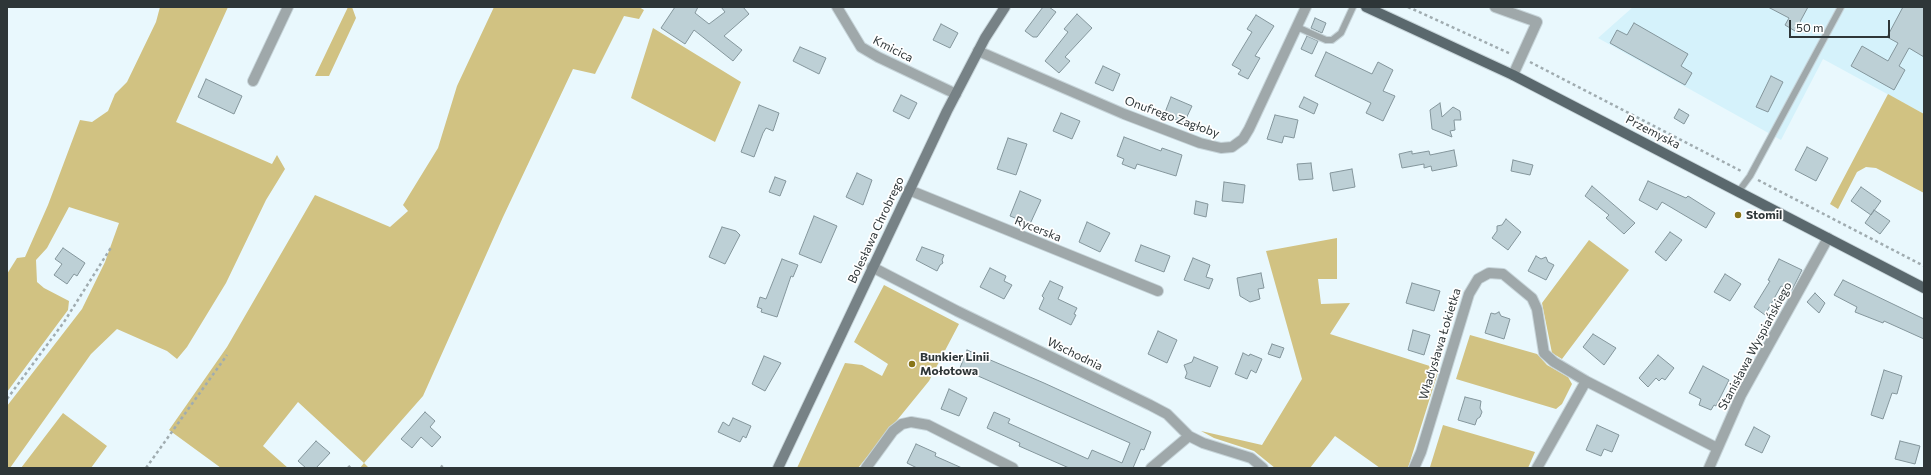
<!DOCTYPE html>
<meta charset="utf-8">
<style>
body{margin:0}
#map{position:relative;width:1931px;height:475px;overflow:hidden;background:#e9f8fd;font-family:Commissioner,sans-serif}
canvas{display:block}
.frame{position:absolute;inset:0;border:8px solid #2e3638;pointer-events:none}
.scale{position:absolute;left:1789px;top:20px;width:101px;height:18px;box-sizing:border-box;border:2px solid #2e3638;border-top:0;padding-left:5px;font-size:12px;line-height:14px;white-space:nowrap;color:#2e3638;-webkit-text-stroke:3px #fff;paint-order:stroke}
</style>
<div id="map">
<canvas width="1931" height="475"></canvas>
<div class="frame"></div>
<div class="scale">50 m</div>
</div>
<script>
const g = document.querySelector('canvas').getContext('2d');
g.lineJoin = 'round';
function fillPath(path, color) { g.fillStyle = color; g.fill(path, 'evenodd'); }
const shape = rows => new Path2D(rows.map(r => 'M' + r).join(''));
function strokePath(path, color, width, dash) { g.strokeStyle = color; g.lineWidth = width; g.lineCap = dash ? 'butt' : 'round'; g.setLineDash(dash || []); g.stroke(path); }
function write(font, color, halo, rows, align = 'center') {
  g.font = font + ' Commissioner,sans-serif'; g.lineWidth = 3.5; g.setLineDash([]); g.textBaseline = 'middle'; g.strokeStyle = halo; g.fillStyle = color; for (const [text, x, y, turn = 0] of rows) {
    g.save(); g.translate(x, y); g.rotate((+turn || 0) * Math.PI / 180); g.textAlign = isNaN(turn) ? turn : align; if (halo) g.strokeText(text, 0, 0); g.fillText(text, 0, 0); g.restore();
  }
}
fillPath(shape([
 [1633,7,1924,7,1924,114,1823,59,1781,140,1598,38]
]), '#d5f2fb');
fillPath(shape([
 [160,7,228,7,176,122,272,164,277,155,285,169,266,200,226,283,187,347,177,359,167,351,117,329,91,354,10,468,7,468,7,406,82,309,105,262,119,223,69,207,47,248,36,260,37,282,44,288,69,301,68,310,7,392,7,274,17,258,25,257,48,205,80,120,92,122,108,111,115,94,127,82,156,22],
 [348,7,352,7,356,18,329,76,315,76],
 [494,7,639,7,644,10,639,19,624,16,595,74,573,69,503,217,423,396,364,463,369,468,360,468,364,463,298,402,263,446,288,468,221,468,169,430,227,347,315,195,390,227,408,211,403,205,438,148,457,86],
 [653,28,741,82,715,142,631,98],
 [1888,94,1924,114,1924,193,1876,168,1866,167,1857,172,1838,209,1830,204],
 [1337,238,1337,279,1318,279,1321,304,1350,303,1330,334,1439,369,1408,468,1380,468,1335,436,1310,468,1275,468,1254,451,1214,438,1201,431,1262,445,1302,379,1266,251],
 [1589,240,1629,270,1562,359,1552,353,1542,303],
 [884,285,959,324,929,381,858,468,797,468,845,363,862,365,882,376,888,364,854,342],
 [1470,335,1537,354,1547,365,1568,377,1572,384,1562,404,1556,409,1456,379],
 [63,413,107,446,91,468,21,468],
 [1443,425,1535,452,1528,468,1433,468,1430,467]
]), '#d1c282');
const building = shape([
 [675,7,698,7,695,13,709,24,725,12,721,7,743,7,749,14,724,36,742,50,733,61,694,30,685,44,661,28,675,7],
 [1043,7,1049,7,1056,12,1037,37,1033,37,1025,31,1043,7],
 [1768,7,1808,7,1795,31,1785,25,1789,18,1768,7],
 [1903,7,1924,7,1924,57,1909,48,1899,66,1905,70,1894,90,1851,66,1862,46,1888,61,1898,43,1887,37,1903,7],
 [1077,14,1092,28,1065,57,1070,61,1059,73,1045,61,1068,32,1064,29,1077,14],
 [1256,15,1274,26,1255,56,1260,58,1248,79,1238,74,1241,70,1232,65,1252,32,1247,29,1256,15],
 [1315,18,1326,23,1322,33,1311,28,1315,18],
 [1634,23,1688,54,1681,66,1692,73,1685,85,1610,43,1617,30,1627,35,1634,23],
 [941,24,958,33,950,48,933,40,941,24],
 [1307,36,1318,41,1312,54,1301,49,1307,36],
 [800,47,826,58,819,74,793,61,800,47],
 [1326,52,1372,74,1378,62,1393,70,1383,91,1395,96,1383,121,1366,113,1371,103,1315,76,1326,52],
 [1103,66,1120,74,1113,91,1095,83,1103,66],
 [1771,76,1783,82,1768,112,1756,107,1771,76],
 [206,79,242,96,234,114,198,97,206,79],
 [901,95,917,103,909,119,893,111,901,95],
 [1171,97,1192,106,1184,123,1164,115,1171,97],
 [1304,97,1318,104,1314,114,1299,107,1304,97],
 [1440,103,1442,117,1453,107,1460,111,1461,120,1454,120,1455,130,1450,131,1452,137,1432,129,1430,110,1440,103],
 [759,105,779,113,773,131,766,128,763,133,754,157,741,152,759,105],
 [1679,109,1689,115,1684,124,1674,118,1679,109],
 [1061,113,1080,121,1072,139,1053,131,1061,113],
 [1275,115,1298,120,1294,138,1284,136,1282,143,1267,139,1275,115],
 [1124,137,1161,151,1162,148,1182,155,1176,176,1137,164,1135,169,1122,164,1124,159,1117,156,1124,137],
 [1008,138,1027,144,1016,175,997,169,1008,138],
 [1807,147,1828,158,1816,181,1795,170,1807,147],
 [1454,150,1457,166,1432,171,1431,166,1424,168,1424,164,1402,168,1399,154,1412,151,1412,154,1429,151,1430,155,1454,150],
 [1513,160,1533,165,1530,175,1511,171,1513,160],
 [1311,163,1313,179,1299,180,1297,164,1311,163],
 [1352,169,1355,187,1333,191,1330,173,1352,169],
 [857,173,872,180,863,205,846,197,857,173],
 [775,177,786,181,780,196,769,192,775,177],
 [1648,181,1686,198,1688,196,1715,213,1706,228,1662,202,1657,210,1639,200,1648,181],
 [1224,182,1245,185,1243,203,1222,201,1224,182],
 [1592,186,1635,223,1624,234,1606,218,1609,215,1585,196,1592,186],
 [1861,187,1881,201,1871,215,1851,201,1861,187],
 [1020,191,1041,200,1030,224,1010,216,1020,191],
 [1196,201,1208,204,1206,217,1194,214,1196,201],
 [1874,210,1890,221,1880,234,1865,223,1874,210],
 [814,216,837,226,821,263,799,254,814,216],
 [1506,219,1521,232,1508,250,1492,238,1497,231,1497,226,1502,225,1506,219],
 [1087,222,1110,233,1100,252,1079,242,1087,222],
 [722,227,736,231,740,235,725,264,709,257,722,227],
 [1670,232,1682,240,1666,261,1655,252,1670,232],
 [1141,245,1170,256,1164,272,1135,261,1141,245],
 [922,247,944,255,942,260,943,263,940,265,937,271,916,260,922,247],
 [63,248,85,263,77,276,74,274,67,284,54,275,62,264,55,259,63,248],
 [1536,256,1541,259,1546,257,1548,262,1554,265,1546,280,1528,271,1536,256],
 [1193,258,1210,265,1206,277,1213,279,1209,289,1184,280,1193,258],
 [782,259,798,265,793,277,791,276,777,317,761,312,762,309,757,307,760,297,766,299,782,259],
 [1779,259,1802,270,1792,290,1781,286,1765,315,1754,307,1770,281,1768,280,1779,259],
 [990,268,1006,276,1004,281,1012,285,1004,299,980,287,990,268],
 [1261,273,1264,288,1258,289,1260,299,1250,302,1240,296,1237,278,1261,273],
 [1725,274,1741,284,1730,301,1714,292,1725,274],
 [1843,280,1924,319,1924,339,1884,321,1883,323,1855,312,1857,307,1834,295,1843,280],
 [1050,281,1063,287,1058,299,1077,308,1074,314,1076,315,1071,325,1039,309,1044,298,1042,296,1050,281],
 [1412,283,1440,291,1434,311,1406,303,1412,283],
 [1815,293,1825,303,1819,313,1807,302,1815,293],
 [1499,312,1501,316,1510,319,1504,339,1485,333,1491,313,1495,314,1499,312],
 [1413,330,1430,335,1424,355,1408,350,1413,330],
 [1158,331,1177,340,1167,363,1148,354,1158,331],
 [1593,334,1616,348,1604,365,1583,347,1593,334],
 [1272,344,1284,348,1280,358,1268,354,1272,344],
 [967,350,1044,383,1151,432,1144,450,1141,449,1133,468,1069,468,1019,446,1020,443,987,428,994,412,1010,419,1008,423,1088,459,1092,450,1122,463,1130,443,960,368,967,350],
 [1243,353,1249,356,1250,354,1262,359,1256,373,1251,370,1247,379,1235,374,1243,353],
 [1658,355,1674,368,1665,380,1662,378,1659,381,1656,378,1648,387,1639,378,1658,355],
 [764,356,781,363,765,391,752,384,764,356],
 [1194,357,1218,367,1210,387,1185,378,1187,373,1184,365,1192,362,1194,357],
 [1703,366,1729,380,1716,406,1714,405,1711,410,1699,405,1701,399,1689,393,1703,366],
 [1884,370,1902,376,1897,394,1892,393,1883,419,1871,415,1884,370],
 [949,389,967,398,959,416,941,409,949,389],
 [1465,397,1481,401,1480,408,1482,412,1480,417,1477,419,1475,425,1458,420,1465,397],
 [425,412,435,421,430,427,441,437,432,447,421,437,412,448,401,439,425,412],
 [733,418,751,426,746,438,743,436,740,442,718,432,723,422,729,426,733,418],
 [1597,425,1619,435,1612,452,1604,449,1601,456,1586,450,1597,425],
 [1754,427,1770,436,1762,453,1745,445,1754,427],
 [316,441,330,453,316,468,306,468,298,461,316,441],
 [1900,441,1920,446,1915,464,1895,459,1900,441],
 [916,444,936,453,935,456,962,468,917,468,907,463,916,444]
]);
fillPath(building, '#bdd0d6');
strokePath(building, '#84969c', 1);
const lane = shape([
 [1297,27,1326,40,1332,40,1341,33,1353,7],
 [1739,191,1750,176,1841,7]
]);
const street = shape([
 [837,7,861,47,878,57,956,94],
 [1495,7,1537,22,1513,75],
 [978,51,1124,114,1200,143,1221,148,1232,147,1243,139,1249,129,1306,7],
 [253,81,288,7],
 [909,190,1158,291],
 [872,267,957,311,1150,405,1167,414,1189,436,1203,443,1251,458,1263,468],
 [866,468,893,431,902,424,911,422,928,425,1013,468],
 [1151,468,1189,436],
 [1414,468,1421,452,1469,294,1478,279,1489,273,1503,274,1532,298,1537,309,1544,353,1554,362,1586,381,1717,448],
 [1537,468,1586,381],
 [1709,468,1741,395,1828,238]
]);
const secondary = shape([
 [778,468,947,111,985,38,1005,7]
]);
const primary = shape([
 [1366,7,1513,75,1924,288]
]);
strokePath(lane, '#c7d5da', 8);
strokePath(street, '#c7d5da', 12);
strokePath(secondary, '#c7d5da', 12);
strokePath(primary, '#c7d5da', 12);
strokePath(shape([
 [1408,7,1511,54],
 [1530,62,1743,172],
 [1758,180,1924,266],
 [7,399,64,322,112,246],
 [146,468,227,355],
 [348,468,352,464],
 [441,468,443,464]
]), '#a0acb0', 2.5, [3, 3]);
strokePath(lane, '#9fa8aa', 6);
strokePath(street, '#9fa8aa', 10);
strokePath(secondary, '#778286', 10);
strokePath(primary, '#5a686d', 10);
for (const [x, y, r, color] of [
 [1738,215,4,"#887519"],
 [912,364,4,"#887519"]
]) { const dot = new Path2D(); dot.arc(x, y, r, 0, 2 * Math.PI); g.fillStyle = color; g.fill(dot); strokePath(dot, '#fff', 1.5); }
write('12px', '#2e3638', '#fff', [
 ["Kmicica",893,49,27],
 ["Onufrego Zagłoby",1172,117,20],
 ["Przemyska",1653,132,27],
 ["Rycerska",1038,229,22],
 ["Bolesława Chrobrego",876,230,-65],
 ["Władysława Łokietka",1440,344,-73],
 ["Stanisława Wyspiańskiego",1755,346,-62],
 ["Wschodnia",1075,354,26]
]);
write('bold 12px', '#2e3638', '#fff', [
 ["Stomil",1746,215],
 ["Bunkier Linii",920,357],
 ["Mołotowa",920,371]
], 'left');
</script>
